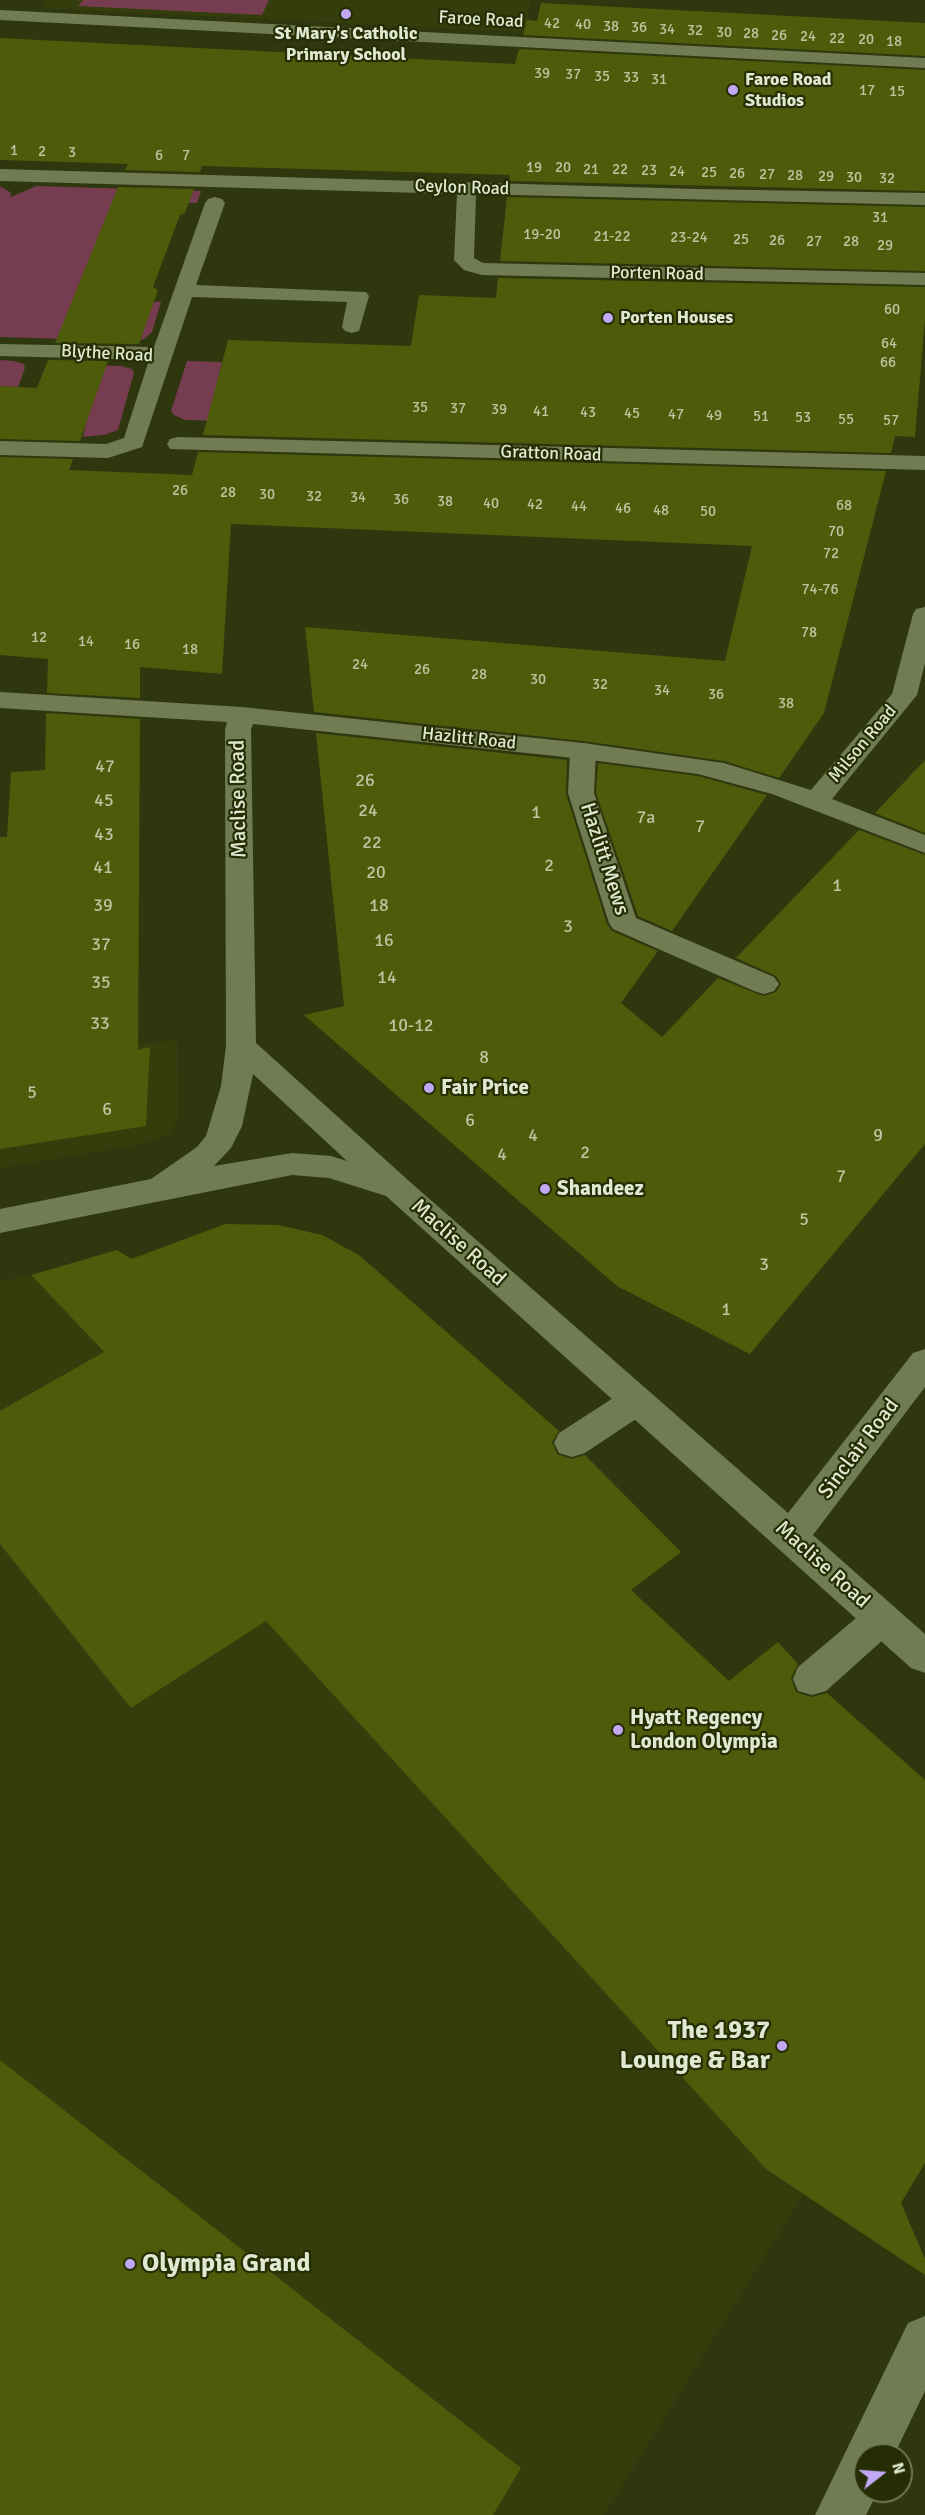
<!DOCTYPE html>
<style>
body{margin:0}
#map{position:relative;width:925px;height:2515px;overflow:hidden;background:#2f370f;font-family:Signika,sans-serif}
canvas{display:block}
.north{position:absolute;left:853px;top:2443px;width:60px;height:60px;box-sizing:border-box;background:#252d04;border:2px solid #707856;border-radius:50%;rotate:73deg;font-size:16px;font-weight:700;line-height:24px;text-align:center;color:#e1e8d1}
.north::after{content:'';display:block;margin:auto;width:21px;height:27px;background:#c2a8f3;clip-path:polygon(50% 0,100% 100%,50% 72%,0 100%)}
</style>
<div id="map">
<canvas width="925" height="2515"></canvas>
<div class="north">N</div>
</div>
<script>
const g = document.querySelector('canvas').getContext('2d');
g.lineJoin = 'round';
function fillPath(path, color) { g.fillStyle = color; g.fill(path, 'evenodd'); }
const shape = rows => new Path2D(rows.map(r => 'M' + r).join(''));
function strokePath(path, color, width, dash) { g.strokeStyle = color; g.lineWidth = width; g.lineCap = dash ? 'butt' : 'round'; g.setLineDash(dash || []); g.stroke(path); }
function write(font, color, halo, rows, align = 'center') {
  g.font = font + ' Signika,sans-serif'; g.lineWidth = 4.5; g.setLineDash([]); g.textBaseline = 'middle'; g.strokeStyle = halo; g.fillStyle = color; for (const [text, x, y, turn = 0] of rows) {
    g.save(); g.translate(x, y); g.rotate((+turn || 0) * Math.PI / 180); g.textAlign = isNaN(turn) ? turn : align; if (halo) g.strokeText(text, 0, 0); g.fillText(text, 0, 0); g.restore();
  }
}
fillPath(shape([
 [46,0,531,0,525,32,41,8],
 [177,1039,178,1121,167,1135,143,1144,0,1168,0,1067],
 [31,1275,346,1611,804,2193,604,2515,0,2515,0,1281]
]), '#343d0c');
fillPath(shape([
 [83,0,269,0,262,15,78,6],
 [0,186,10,192,11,197,36,186,201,191,197,203,113,201,73,299,161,302,152,332,144,339,135,341,0,337],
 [0,360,14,361,24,364,25,368,18,387,0,386],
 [187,361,222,362,219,374,396,426,185,420,174,415,171,411],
 [63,364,121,366,132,369,134,373,118,430,104,435,83,437,86,423]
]), '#763c50');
fillPath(shape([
 [541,3,925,23,925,56,523,35,527,20,537,21],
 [0,38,515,64,519,49,925,70,925,191,509,181,510,175,202,166,200,172,125,170,128,164,0,160],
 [118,187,194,189,185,213,180,215,153,287,158,290,139,344,55,343],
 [507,197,925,207,925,271,500,261],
 [498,278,925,287,925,319,915,437,895,436,891,453,203,435,228,340,411,346,419,295,496,298],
 [48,360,108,361,80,441,0,439,0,386,37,388],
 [198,452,886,471,824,713,779,778,724,761,583,741,314,712,305,627,725,661,752,546,231,524,222,674,140,667,140,698,47,693,48,659,0,655,0,457,73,459,69,470,192,475],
 [46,713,140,719,138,1050,150,1047,146,1126,0,1149,0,837,7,837,11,772,45,770],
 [316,733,567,760,566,794,607,924,612,931,658,951,621,1003,662,1037,718,978,763,996,776,992,781,984,776,976,736,958,859,830,925,855,925,1144,750,1354,617,1286,304,1015,344,1006],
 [925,760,925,833,875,813],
 [598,763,698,776,767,795,672,931,638,916,596,793],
 [225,1224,278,1225,322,1235,359,1255,559,1431,552,1442,557,1454,571,1459,585,1455,681,1552,631,1590,729,1681,778,1642,798,1664,791,1678,796,1692,811,1697,827,1693,925,1780,925,2163,901,2203,925,2259,925,2275,766,2169,266,1621,131,1708,0,1544,0,1411,104,1352,31,1275,117,1250,131,1259],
 [0,2060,521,2468,493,2515,0,2515]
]), '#4d5b0a');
fillPath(shape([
 [215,197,222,199,225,203,196,285,366,292,369,296,359,331,352,333,345,331,342,327,347,302,192,297,142,447,108,458,0,455,0,441,106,444,124,438,149,360,0,356,0,344,154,347,205,203,208,199,215,197],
 [583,743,592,745,596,751,594,793,636,918,774,977,779,984,774,991,764,994,754,991,613,929,609,923,568,793,570,751,574,745,583,743],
 [636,1388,648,1391,653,1401,648,1411,585,1453,572,1457,559,1453,554,1443,559,1433,624,1391,636,1388],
 [881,1603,894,1608,900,1619,894,1630,826,1691,812,1695,798,1691,793,1679,798,1667,868,1608,881,1603]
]), '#727c53');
fillPath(shape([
 [0,10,925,58,925,68,0,20,0,10],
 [0,169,697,189,925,193,925,205,476,194,474,258,483,263,925,273,925,285,482,275,464,270,454,260,457,194,0,181,0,169],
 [178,437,925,456,925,470,170,449,167,444,170,439,178,437],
 [925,607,925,663,917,695,832,799,925,835,925,853,772,794,698,774,583,759,253,724,251,730,256,1043,409,1181,788,1513,913,1353,925,1349,925,1387,813,1535,925,1634,925,1673,911,1668,386,1196,329,1178,292,1175,0,1233,0,1209,151,1179,197,1147,206,1136,221,1086,226,1046,225,730,227,722,0,708,0,692,242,707,583,743,724,763,811,790,892,694,913,614,916,609,925,607],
 [253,1074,347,1161,331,1156,292,1153,214,1166,231,1148,242,1126,253,1074],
 [925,2316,925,2391,894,2455,865,2455,865,2491,878,2491,866,2515,815,2515,908,2323,925,2316]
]), '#727c53');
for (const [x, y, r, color] of [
 [346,14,6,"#c2a8f3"],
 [733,90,6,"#c2a8f3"],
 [608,318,6,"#c2a8f3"],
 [429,1088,6,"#c2a8f3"],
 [545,1189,6,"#c2a8f3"],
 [618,1730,6,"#c2a8f3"],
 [782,2046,6,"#c2a8f3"],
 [130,2264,6,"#c2a8f3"]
]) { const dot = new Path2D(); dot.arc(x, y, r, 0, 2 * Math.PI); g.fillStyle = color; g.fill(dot); strokePath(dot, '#252d04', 2); }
write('15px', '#bcc59f', null, [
 ["42",552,24],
 ["40",583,25],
 ["38",611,27],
 ["36",639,28],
 ["34",667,30],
 ["32",695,31],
 ["30",724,33],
 ["28",751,34],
 ["26",779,36],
 ["24",808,37],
 ["22",837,39],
 ["20",866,40],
 ["18",894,42],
 ["39",542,74],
 ["37",573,75],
 ["35",602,77],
 ["33",631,78],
 ["31",659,80],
 ["17",867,91],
 ["15",897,92],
 ["1",14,151],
 ["2",42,152],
 ["3",72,153],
 ["6",159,156],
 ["7",186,156],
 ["19",534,168],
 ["20",563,168],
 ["21",591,170],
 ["22",620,170],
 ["23",649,171],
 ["24",677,172],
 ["25",709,173],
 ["26",737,174],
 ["27",767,175],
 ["28",795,176],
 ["29",826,177],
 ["30",854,178],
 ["32",887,179],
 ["31",880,218],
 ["19-20",542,235],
 ["21-22",612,237],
 ["23-24",689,238],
 ["25",741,240],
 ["26",777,241],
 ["27",814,242],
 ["28",851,242],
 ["29",885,246],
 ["60",892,310],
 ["64",889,344],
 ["66",888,363],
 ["35",420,408],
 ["37",458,409],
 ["39",499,410],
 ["41",541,412],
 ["43",588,413],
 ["45",632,414],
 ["47",676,415],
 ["49",714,416],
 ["51",761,417],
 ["53",803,418],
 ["55",846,420],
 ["57",891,421],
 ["26",180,491],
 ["28",228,493],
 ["30",267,495],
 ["32",314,497],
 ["34",358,498],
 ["36",401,500],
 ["38",445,502],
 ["40",491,504],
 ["42",535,505],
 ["68",844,506],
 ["44",579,507],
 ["46",623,509],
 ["48",661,511],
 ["50",708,512],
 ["70",836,532],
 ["72",831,554],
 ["74-76",820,590],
 ["78",809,633],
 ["12",39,638],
 ["14",86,642],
 ["16",132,645],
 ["18",190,650],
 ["24",360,665],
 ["26",422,670],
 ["28",479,675],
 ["30",538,680],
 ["32",600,685],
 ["34",662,691],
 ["36",716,695],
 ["38",786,704]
]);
write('18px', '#e1e8d1', '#252d04', [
 ["Faroe Road",481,20,3],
 ["Ceylon Road",462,188,2],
 ["Porten Road",657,274,1],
 ["Blythe Road",107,354,3],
 ["Gratton Road",551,454,2],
 ["Hazlitt Road",469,739,6],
 ["Milson Road",863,744,-50]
]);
write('bold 18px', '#e1e8d1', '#252d04', [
 ["St Mary's Catholic",346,34,"center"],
 ["Primary School",346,55,"center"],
 ["Faroe Road",745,80],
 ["Studios",745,101],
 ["Porten Houses",620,318]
], 'left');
write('18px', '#bcc59f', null, [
 ["47",105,767],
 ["26",365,781],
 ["45",104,801],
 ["24",368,811],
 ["1",536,813],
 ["7a",646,818],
 ["7",700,827],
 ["43",104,835],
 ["22",372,843],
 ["2",549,866],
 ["41",103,868],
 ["20",376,873],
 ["1",837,886],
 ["39",103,906],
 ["18",379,906],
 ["3",568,927],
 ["16",384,941],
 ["37",101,945],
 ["14",387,978],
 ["35",101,983],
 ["33",100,1024],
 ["10-12",411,1026],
 ["8",484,1058],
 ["5",32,1093],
 ["6",107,1110],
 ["6",470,1121],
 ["4",533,1136],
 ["9",878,1136],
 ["2",585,1153],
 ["4",502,1155],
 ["7",841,1177],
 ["5",804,1220],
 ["3",764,1265],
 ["1",726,1310]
]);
write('21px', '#e1e8d1', '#252d04', [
 ["Maclise Road",239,799,-91],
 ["Hazlitt Mews",604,859,72],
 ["Maclise Road",458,1243,42],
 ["Sinclair Road",859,1449,-53],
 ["Maclise Road",822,1565,42]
]);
write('bold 21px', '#e1e8d1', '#252d04', [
 ["Fair Price",441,1088],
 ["Shandeez",557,1189],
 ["Hyatt Regency",630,1718],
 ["London Olympia",630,1742]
], 'left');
write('bold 26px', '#e1e8d1', '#252d04', [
 ["The 1937",770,2031],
 ["Lounge & Bar",770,2061],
 ["Olympia Grand",142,2264,"left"]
], 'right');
</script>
